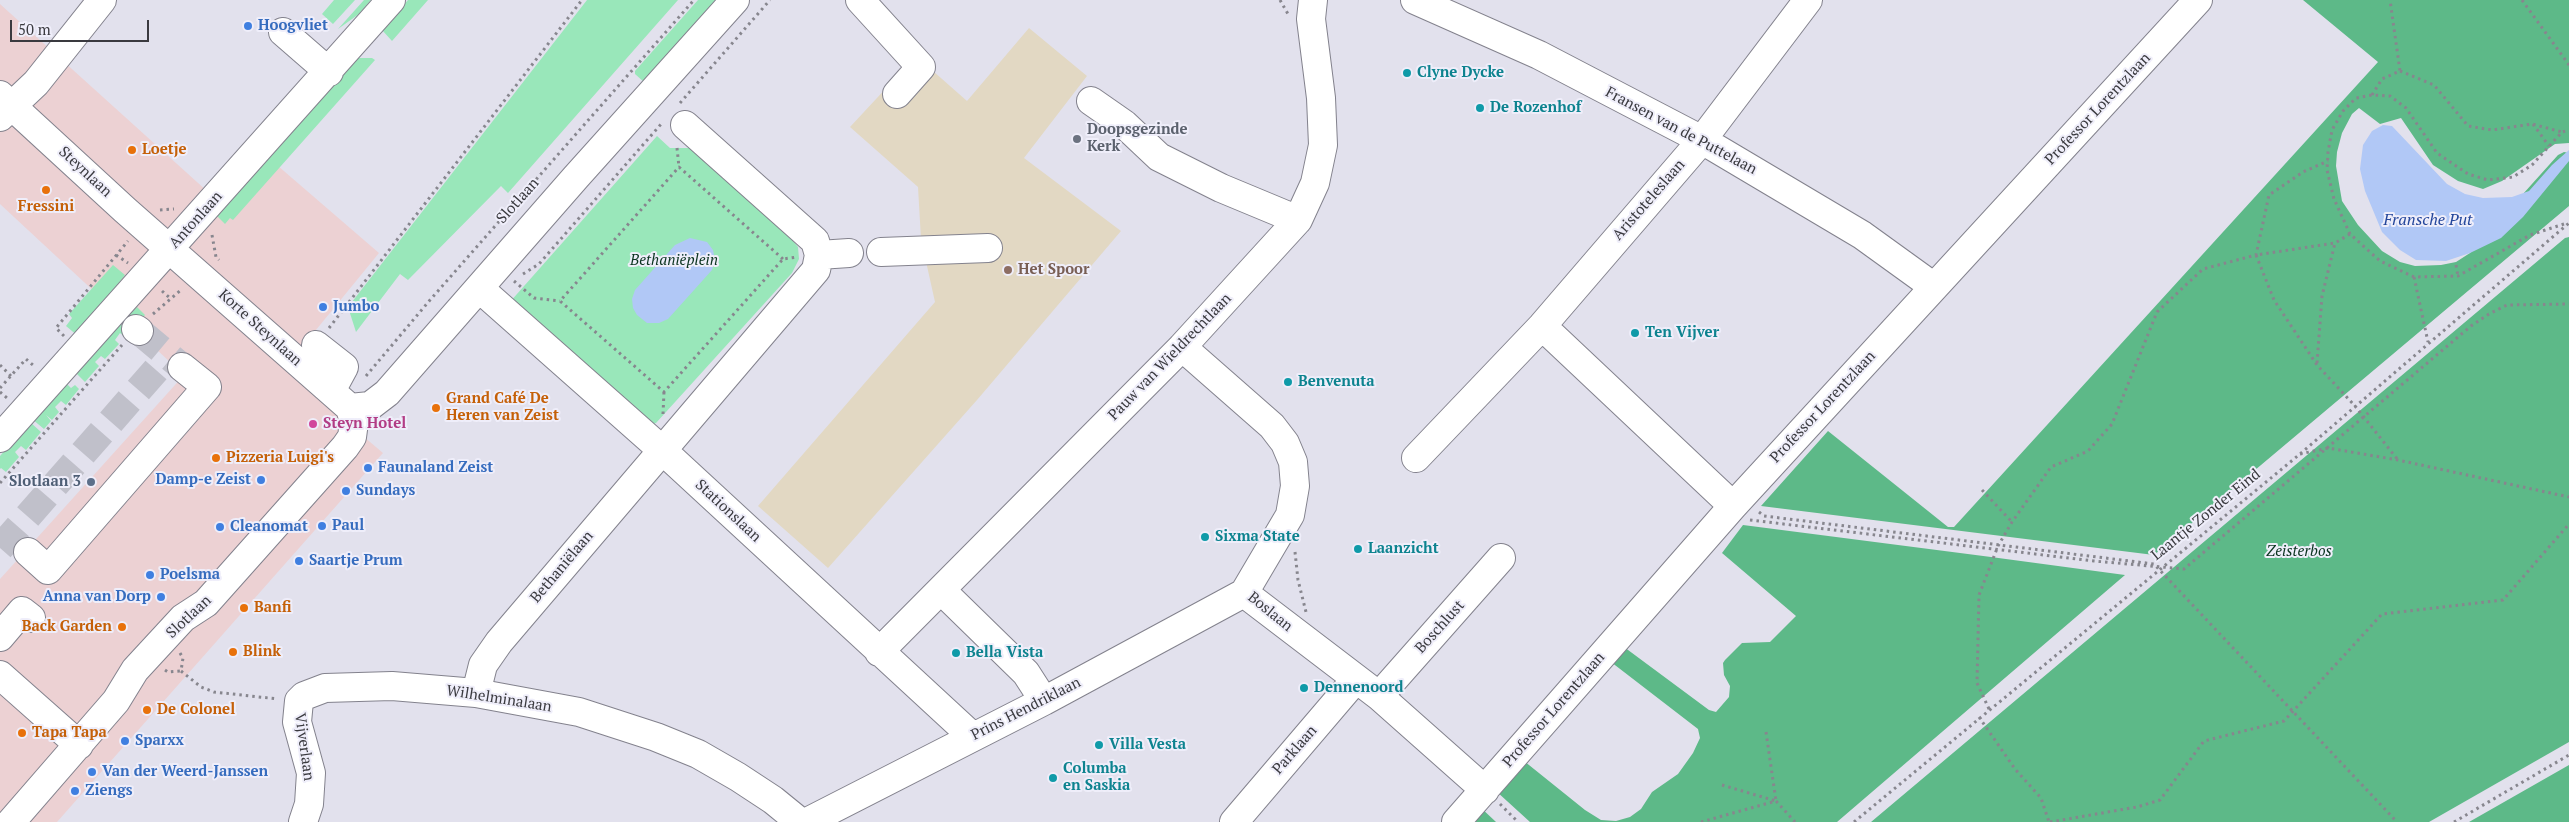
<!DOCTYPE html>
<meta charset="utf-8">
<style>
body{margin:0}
#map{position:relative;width:2569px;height:822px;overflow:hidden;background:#e2e1ed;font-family:"PT Serif",serif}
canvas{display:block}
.scale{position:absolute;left:10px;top:20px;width:139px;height:22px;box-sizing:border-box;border:2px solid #3a3a3f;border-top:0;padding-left:6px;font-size:15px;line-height:18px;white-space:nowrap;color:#3a3a3f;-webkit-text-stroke:4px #efeefa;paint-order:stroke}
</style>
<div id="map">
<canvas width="2569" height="822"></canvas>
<div class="scale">50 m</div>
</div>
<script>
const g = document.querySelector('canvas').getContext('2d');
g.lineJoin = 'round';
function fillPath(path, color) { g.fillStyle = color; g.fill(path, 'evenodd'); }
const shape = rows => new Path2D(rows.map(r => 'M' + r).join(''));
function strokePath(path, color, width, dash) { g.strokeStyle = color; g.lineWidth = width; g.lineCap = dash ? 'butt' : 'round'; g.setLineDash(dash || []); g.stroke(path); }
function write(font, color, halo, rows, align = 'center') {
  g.font = font + ' "PT Serif",serif'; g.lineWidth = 4; g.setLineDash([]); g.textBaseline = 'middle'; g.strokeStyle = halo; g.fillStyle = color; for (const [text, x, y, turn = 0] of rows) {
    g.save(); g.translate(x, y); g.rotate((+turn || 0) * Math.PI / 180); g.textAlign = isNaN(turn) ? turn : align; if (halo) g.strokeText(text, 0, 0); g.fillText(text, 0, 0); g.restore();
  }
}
fillPath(shape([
 [0,4,218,201,263,153,379,253,284,369,383,453,57,822,0,822,0,579,184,375,0,204]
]), '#ecd1d3');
fillPath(shape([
 [1029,28,1087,76,1024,158,1121,231,977,400,828,568,758,506,935,302,921,239,918,187,850,127,916,56,967,101]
]), '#e2d8c3');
fillPath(shape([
 [334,0,355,0,333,24,322,14],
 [364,0,371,0,359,14,338,29],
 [408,0,428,0,392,41,382,30],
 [587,0,678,0,508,193,501,186,408,280,400,274,356,332,348,307],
 [698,0,720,0,645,83,635,74,635,71],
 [357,58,372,58,375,60,233,220,230,218,225,224,217,216],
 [657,136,670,148,691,148,789,236,798,247,799,259,792,273,656,423,649,426,509,303],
 [113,265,125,275,78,336,66,326,72,318,69,314],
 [137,307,145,315,125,337,120,333,115,340,119,344,105,359,101,356,95,362,99,366,85,382,75,372],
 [65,382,71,388,75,385,79,389,66,405,61,401,55,407,59,412,52,420,46,415,51,421,44,429,32,419],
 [30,422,41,432,26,450,21,446,15,452,19,457,6,472,1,468,0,469,0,456]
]), '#99e7ba');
fillPath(shape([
 [2303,0,2569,0,2569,143,2555,144,2502,181,2483,189,2458,181,2433,165,2401,118,2380,124,2359,108,2352,114,2342,133,2337,152,2336,166,2342,201,2358,225,2382,251,2400,262,2415,266,2441,265,2456,262,2470,253,2558,155,2564,152,2569,153,2569,206,2154,555,1761,506,1828,431,1948,527,1954,527,2378,62],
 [2569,237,2569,742,2429,822,1871,822,2565,238],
 [1743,525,1991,557,2125,575,1837,822,1530,822,1496,791,1524,761,1585,810,1601,820,1616,821,1630,817,1641,809,1652,792,1678,774,1693,753,1700,738,1698,729,1611,662,1624,647,1709,710,1716,712,1729,697,1730,686,1724,675,1723,663,1725,660,1742,643,1770,642,1796,616,1722,553],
 [2569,765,2569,822,2469,822],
 [1479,806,1496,822,1463,822]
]), '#5db988');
fillPath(shape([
 [2383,125,2392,126,2447,184,2465,194,2483,198,2512,197,2529,191,2552,165,2569,150,2569,161,2523,217,2501,238,2470,253,2446,261,2416,260,2400,250,2382,232,2365,191,2360,169,2363,145,2372,131],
 [690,238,707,242,713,250,715,260,712,270,668,319,659,323,647,323,637,315,633,308,632,299,635,290,675,245]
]), '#b1c8f6');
strokePath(shape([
 [139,331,182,367],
 [0,548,156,370]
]), '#c0c0ca', 28, [28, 14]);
const minor = shape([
 [860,0,921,67,897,94],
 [1415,0,1539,55,1702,140,1862,235,1934,287],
 [283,32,329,72],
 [0,95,125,210,350,408,354,422,352,437,345,447,206,603,183,618,135,670,116,701,11,822],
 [1091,101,1124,124,1159,157,1221,188,1298,220],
 [0,117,36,83,102,0],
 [881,252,988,248],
 [819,255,849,253],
 [479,288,662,450,973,737],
 [1542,326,1733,506],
 [136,329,139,331],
 [316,345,344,367,331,391],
 [1182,347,1272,426,1285,443,1293,462,1295,486,1290,515,1244,593],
 [350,408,370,406,387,393,576,177,735,0],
 [0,438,391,0],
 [1416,458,1542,326,1702,140,1808,0],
 [28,552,48,570,207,387,182,367],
 [942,591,1026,673,1044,701],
 [1244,593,1379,696,1485,790],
 [0,637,22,611,31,618],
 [879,652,1182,347,1298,220,1315,183,1323,145,1321,98,1311,19,1313,0],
 [0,675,79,745],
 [476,693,483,665,499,642,816,270,819,255,815,241,685,125],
 [1379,696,1501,558],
 [303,822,309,804,311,773,297,722,299,701,304,696,325,688,392,686,476,693,579,712,656,737,698,754,738,777,773,800,800,822],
 [807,822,1044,701,1244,593],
 [1234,822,1356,679],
 [1456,822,1733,506,2198,0]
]);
strokePath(minor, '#83828d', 30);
strokePath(shape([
 [1280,0,1288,14],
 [2522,0,2569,65],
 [2400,71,2434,85,2468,126,2492,130,2532,124,2562,132],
 [2372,95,2382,79,2400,71,2390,0],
 [680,103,770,0],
 [2533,124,2549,146],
 [677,148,679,167],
 [160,210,174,209],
 [2564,224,2530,235,2458,276,2414,277,2380,261,2350,234,2334,199,2327,170,2328,152,2332,130,2343,111,2356,98,2372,95,2390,96,2406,108,2437,153,2468,174,2488,180,2513,177,2532,165,2562,132,2569,130],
 [2350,234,2335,243,2256,255,2274,300,2317,365,2355,406,2398,460],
 [212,235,216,257,219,260],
 [116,255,128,263],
 [783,259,679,167,560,301,664,392,783,259,797,257],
 [2456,265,2458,276],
 [523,274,539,264,662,123],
 [2414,277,2428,342],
 [514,281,534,298,560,301],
 [162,291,171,299],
 [153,314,182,289],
 [329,328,582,0],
 [64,336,56,328,128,241],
 [2317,363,2322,296,2335,243],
 [0,365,11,376],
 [366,376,430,300,694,0],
 [0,388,26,359,34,366],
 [0,392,7,398],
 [663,414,664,392],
 [2300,454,2328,448,2398,460,2569,497],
 [0,483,122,345],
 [1982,490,2012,522],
 [1759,512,1764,516,2154,564,2397,822],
 [1750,520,2094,561,2184,569,2471,326,2489,314,2507,305,2569,304],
 [1295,552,1298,580,1306,612],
 [180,653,183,658,181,671],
 [165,670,168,672,181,671],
 [181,671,201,687,214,692,278,699],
 [1989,709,1977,683,1979,595,1998,546,2012,522,2051,467,2088,451,2112,424,2157,312,2203,269,2256,255,2269,195,2303,172,2328,161],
 [1979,717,2015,769,2041,798,2049,822],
 [1722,785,1776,801,1766,732],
 [1500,804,1518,822],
 [1701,822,1776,801,1795,822],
 [1854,822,2300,454,2569,223],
 [2050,822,2137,807,2160,800,2204,741,2284,721,2382,614,2503,600,2569,524],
 [2454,822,2569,755]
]), '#87868e', 3, [2.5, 4]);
strokePath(minor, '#fff', 28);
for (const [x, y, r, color] of [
 [248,26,5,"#3f7fe0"],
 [1407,73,5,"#0f9aa8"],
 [1480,108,5,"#0f9aa8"],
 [1077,139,5,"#6b7280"],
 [132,150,5,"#e8710a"],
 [46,190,5,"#e8710a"],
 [1008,270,5,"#8d6e63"],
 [323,307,5,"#3f7fe0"],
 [1635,333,5,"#0f9aa8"],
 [1288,382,5,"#0f9aa8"],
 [436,408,5,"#e8710a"],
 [313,424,5,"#d1479c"],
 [216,458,5,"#e8710a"],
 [368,468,5,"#3f7fe0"],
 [261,480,5,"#3f7fe0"],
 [91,482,5,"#5c6f8a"],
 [346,491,5,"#3f7fe0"],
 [322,526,5,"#3f7fe0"],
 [220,527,5,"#3f7fe0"],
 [1205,537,5,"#0f9aa8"],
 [1358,549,5,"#0f9aa8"],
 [299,561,5,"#3f7fe0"],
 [150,575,5,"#3f7fe0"],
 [161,597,5,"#3f7fe0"],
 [244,608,5,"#e8710a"],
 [122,627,5,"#e8710a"],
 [233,652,5,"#e8710a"],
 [956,653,5,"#0f9aa8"],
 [1304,688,5,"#0f9aa8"],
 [147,710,5,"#e8710a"],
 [22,733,5,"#e8710a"],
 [125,741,5,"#3f7fe0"],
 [1099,745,5,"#0f9aa8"],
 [92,772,5,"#3f7fe0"],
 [1053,778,5,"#0f9aa8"],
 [75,791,5,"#3f7fe0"]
]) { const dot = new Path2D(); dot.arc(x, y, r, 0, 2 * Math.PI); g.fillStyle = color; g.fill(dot); strokePath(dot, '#efeefa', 2); }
write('bold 15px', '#366cbe', '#efeefa', [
 ["Hoogvliet",258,26],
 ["Jumbo",333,307],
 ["Faunaland Zeist",378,468],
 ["Damp-e Zeist",251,480,"right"],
 ["Sundays",356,491],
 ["Paul",332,526],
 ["Cleanomat",230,527],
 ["Saartje Prum",309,561],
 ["Poelsma",160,575],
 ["Anna van Dorp",151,597,"right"],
 ["Sparxx",135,741],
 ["Van der Weerd-Janssen",102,772],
 ["Ziengs",85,791]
], 'left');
write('bold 15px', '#0d838f', '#efeefa', [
 ["Clyne Dycke",1417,73],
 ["De Rozenhof",1490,108],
 ["Ten Vijver",1645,333],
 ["Benvenuta",1298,382],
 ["Sixma State",1215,537],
 ["Laanzicht",1368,549],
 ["Bella Vista",966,653],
 ["Dennenoord",1314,688],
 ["Villa Vesta",1109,745],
 ["Columba",1063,769],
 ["en Saskia",1063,786]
], 'left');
write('15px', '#3a3a3f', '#efeefa', [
 ["Professor Lorentzlaan",2098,109,-47],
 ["Fransen van de Puttelaan",1681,131,28],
 ["Steynlaan",85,172,43],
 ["Aristoteleslaan",1649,200,-49],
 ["Slotlaan",518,201,-48],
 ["Antonlaan",196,220,-48],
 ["Korte Steynlaan",260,328,42],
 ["Pauw van Wieldrechtlaan",1170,357,-46],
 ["Professor Lorentzlaan",1823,407,-47],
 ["Stationslaan",728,511,43],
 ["Laantje Zonder Eind",2206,515,-39],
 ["Bethaniëlaan",562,567,-50],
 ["Boslaan",1270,612,39],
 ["Slotlaan",189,617,-43],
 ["Boschlust",1440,627,-48],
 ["Wilhelminalaan",499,699,9],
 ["Prins Hendriklaan",1026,709,-27],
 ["Professor Lorentzlaan",1554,710,-49],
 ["Vijverlaan",304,747,82],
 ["Parklaan",1295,750,-49]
]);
write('bold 15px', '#5b616d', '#efeefa', [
 ["Doopsgezinde",1087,130],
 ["Kerk",1087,147]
], 'left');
write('bold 15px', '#c56008', '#efeefa', [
 ["Loetje",142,150],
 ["Fressini",46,207,"center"],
 ["Grand Café De",446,399],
 ["Heren van Zeist",446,416],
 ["Pizzeria Luigi's",226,458],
 ["Banfi",254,608],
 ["Back Garden",112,627,"right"],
 ["Blink",243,652],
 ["De Colonel",157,710],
 ["Tapa Tapa",32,733]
], 'left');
write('italic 15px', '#0b3420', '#efeefa', [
 ["Bethaniëplein",674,261],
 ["Zeisterbos",2299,552]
]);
write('bold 15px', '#785e54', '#efeefa', [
 ["Het Spoor",1018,270]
], 'left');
write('bold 15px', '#b23c85', '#efeefa', [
 ["Steyn Hotel",323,424]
], 'left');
write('bold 15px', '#4e5e75', '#efeefa', [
 ["Slotlaan 3",81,482]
], 'right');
write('italic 16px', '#24469b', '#efeefa', [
 ["Fransche Put",2428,220]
]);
</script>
